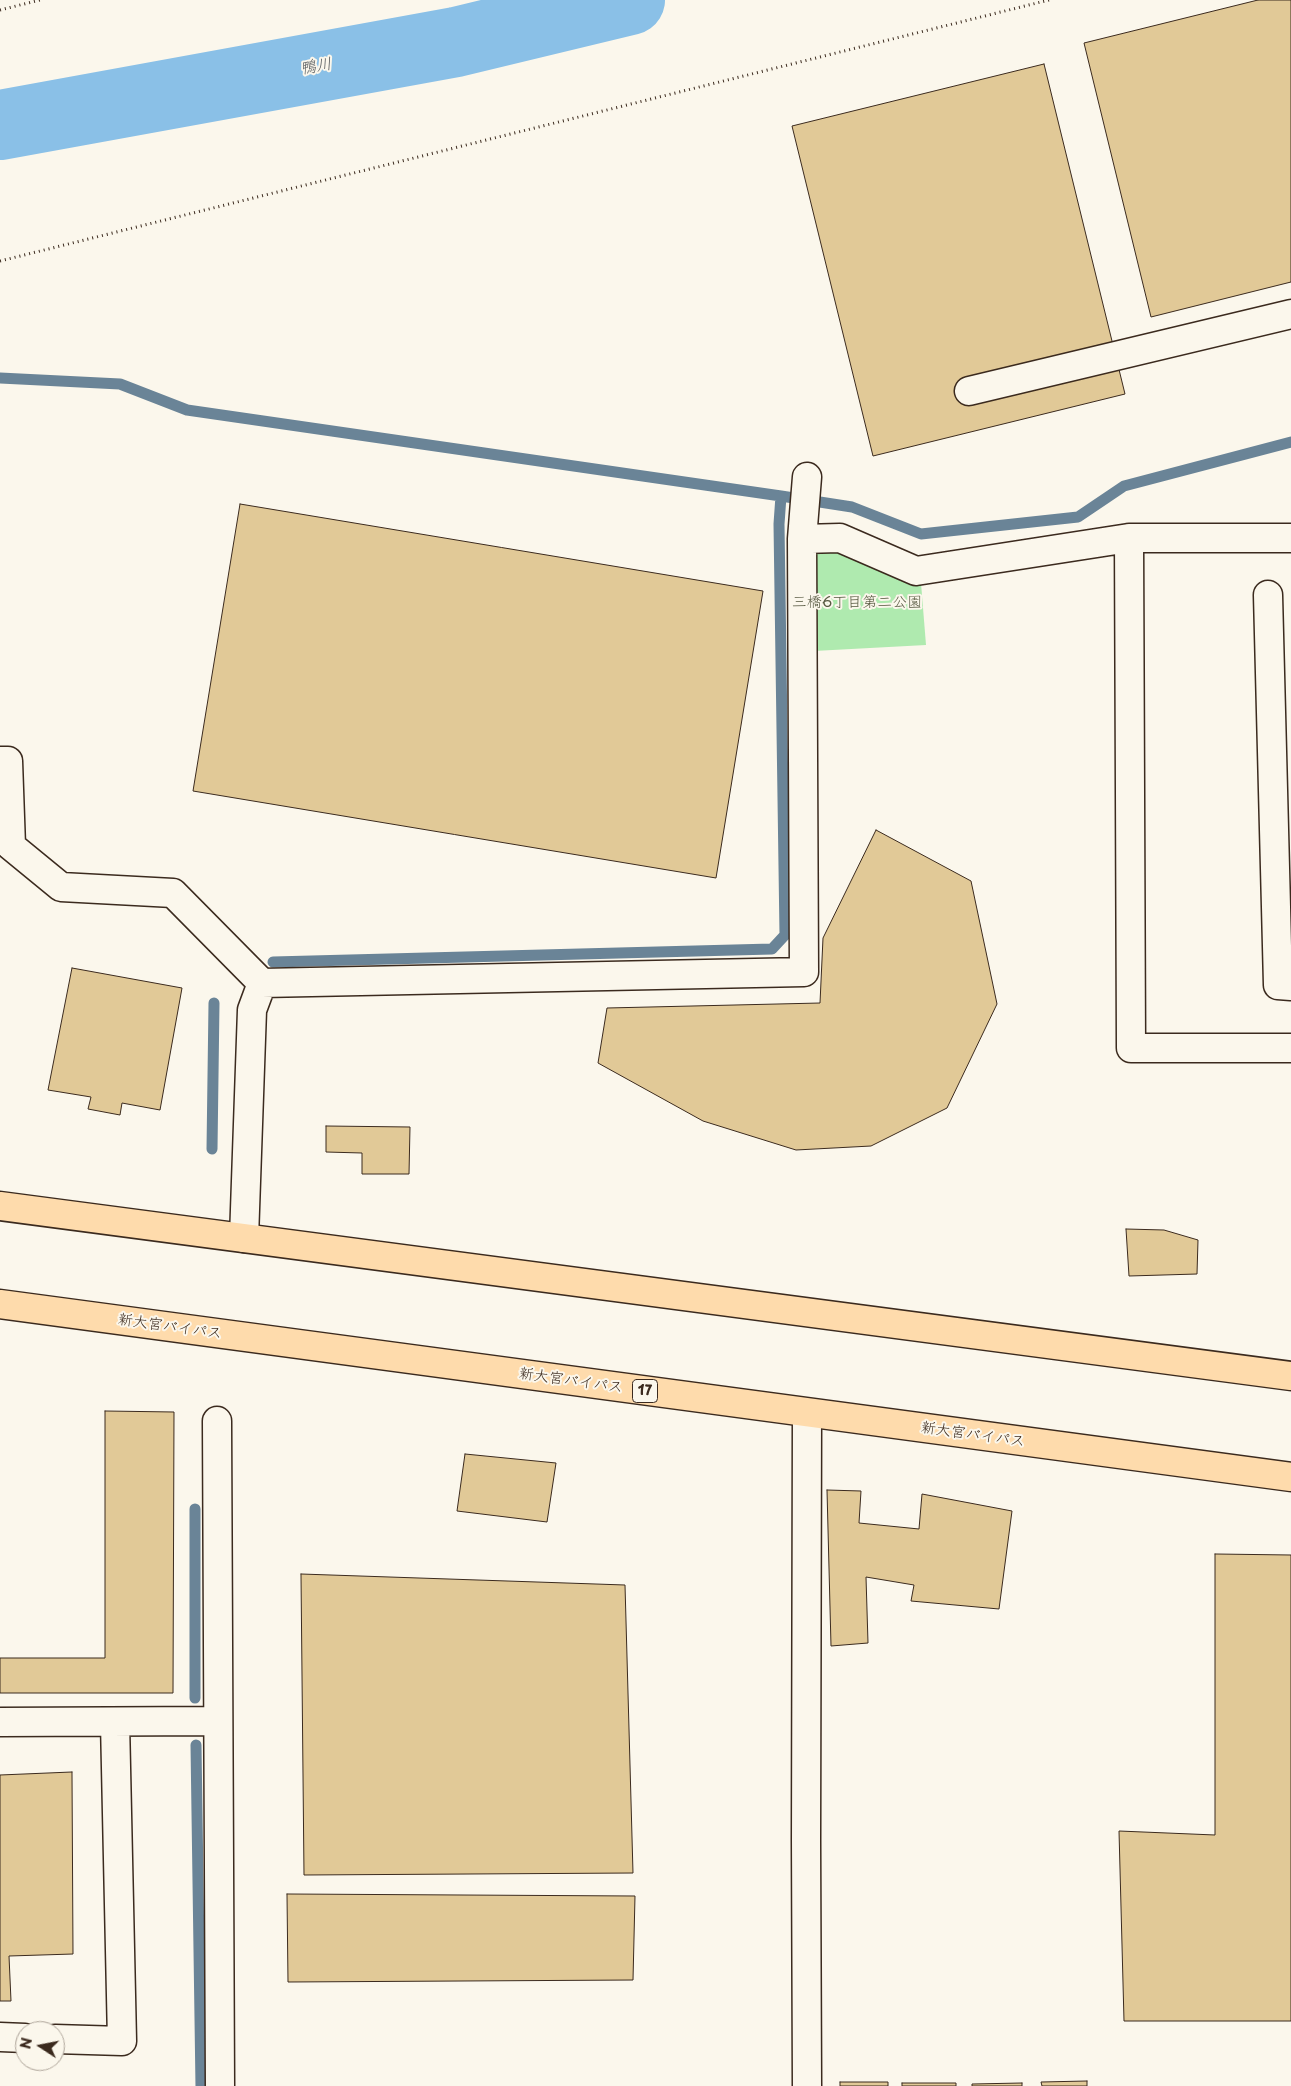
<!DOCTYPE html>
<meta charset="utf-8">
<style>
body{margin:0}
#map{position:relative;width:1291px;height:2086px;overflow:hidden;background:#fbf7ec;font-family:"Playpen Sans",sans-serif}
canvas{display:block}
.north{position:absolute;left:15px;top:2021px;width:50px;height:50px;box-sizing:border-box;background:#fbf7ec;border:1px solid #aea59a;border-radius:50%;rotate:281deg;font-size:14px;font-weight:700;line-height:20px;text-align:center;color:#3b2a1e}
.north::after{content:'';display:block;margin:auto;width:18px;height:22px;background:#3b2a1e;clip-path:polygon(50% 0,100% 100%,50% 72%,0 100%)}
</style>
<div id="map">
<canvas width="1291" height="2086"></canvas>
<div class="north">N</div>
</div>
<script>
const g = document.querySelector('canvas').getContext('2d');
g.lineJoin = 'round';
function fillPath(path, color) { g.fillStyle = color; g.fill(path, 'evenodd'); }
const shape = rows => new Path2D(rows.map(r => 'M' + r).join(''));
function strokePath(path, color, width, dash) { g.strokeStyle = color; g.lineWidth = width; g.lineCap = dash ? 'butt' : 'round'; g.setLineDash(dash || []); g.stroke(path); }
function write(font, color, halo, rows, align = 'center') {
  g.font = font + ' "Playpen Sans","Klee One",sans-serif'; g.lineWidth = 4; g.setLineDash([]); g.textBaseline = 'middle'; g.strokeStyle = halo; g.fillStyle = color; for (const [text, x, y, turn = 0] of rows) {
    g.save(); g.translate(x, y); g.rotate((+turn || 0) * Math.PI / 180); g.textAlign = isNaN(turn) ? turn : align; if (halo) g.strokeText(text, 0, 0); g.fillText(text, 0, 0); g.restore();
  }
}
fillPath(shape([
 [811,546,838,546,921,583,926,645,814,651]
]), '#afeaaf');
strokePath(shape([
 [0,378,120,384,187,410,781,496],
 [273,962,772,949,785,935,779,524,781,496,852,507,921,534,1078,517,1124,486,1291,442],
 [212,1149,214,1003],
 [195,1509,195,1698],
 [196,1745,201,2086]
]), '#6a8497', 11);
strokePath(shape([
 [0,125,456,42,630,0]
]), '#8ac0e7', 70);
const building = shape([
 [1258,0,1291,0,1291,282,1151,317,1084,43,1258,0],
 [1044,64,1125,394,873,456,792,126,1044,64],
 [240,504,763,591,716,878,193,791,240,504],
 [876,830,971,881,997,1004,947,1108,871,1146,796,1150,703,1121,598,1063,607,1008,820,1003,823,938,876,830],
 [72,968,182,988,160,1110,122,1103,120,1115,88,1109,91,1097,48,1090,72,968],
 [326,1126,410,1127,409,1174,362,1174,362,1153,326,1152,326,1126],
 [1126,1229,1164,1230,1198,1240,1197,1274,1129,1276,1126,1229],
 [105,1411,174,1412,173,1693,0,1693,0,1658,105,1658,105,1411],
 [465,1454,556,1463,547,1522,457,1511,465,1454],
 [827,1490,861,1491,859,1523,919,1529,922,1494,1012,1511,999,1609,911,1601,914,1585,866,1577,868,1643,831,1646,827,1490],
 [1215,1554,1291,1555,1291,2021,1124,2021,1119,1831,1215,1835,1215,1554],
 [301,1574,625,1585,633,1873,304,1875,301,1574],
 [72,1772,73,1954,9,1956,11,2001,0,2001,0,1775,72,1772],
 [287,1894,635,1896,633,1980,288,1982,287,1894],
 [1087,2081,1087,2086,1042,2086,1041,2082,1087,2081],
 [840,2082,888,2082,888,2086,840,2086,840,2082],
 [902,2083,956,2083,956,2086,902,2086,902,2083],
 [1022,2083,1022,2086,972,2086,972,2084,1022,2083]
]);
fillPath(building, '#e1c997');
strokePath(building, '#3b2a1e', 1);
const minor = shape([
 [969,391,1291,314],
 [1129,538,1131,1048,1291,1048],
 [802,539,807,477],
 [1268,595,1278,985,1291,986],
 [0,761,8,761,11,846,61,887,173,893,262,983,804,972,802,539,840,538,916,571,1129,538,1291,538],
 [244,1238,252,1010,262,983],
 [217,1421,220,2086],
 [0,1722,218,1721],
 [0,2037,25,2038],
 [55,2039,122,2041,115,1722],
 [807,2086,806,1839,807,1413]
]);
const highway = shape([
 [0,1206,1291,1376],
 [0,1304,1291,1477]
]);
strokePath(minor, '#3b2a1e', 31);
strokePath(highway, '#3b2a1e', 31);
strokePath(shape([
 [0,10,40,0],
 [0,261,1049,0]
]), '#3b2a1e', 3, [1, 4]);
strokePath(minor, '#fbf7ec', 28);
strokePath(highway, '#fedbac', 28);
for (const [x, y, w] of [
 [645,1391,25]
]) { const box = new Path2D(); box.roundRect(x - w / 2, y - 11.5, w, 23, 4); g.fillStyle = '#fbf7ec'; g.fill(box); strokePath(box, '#3b2a1e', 1); }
write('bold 14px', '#3b2a1e', null, [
 ["17",645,1391]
]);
write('15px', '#585a42', '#fbf7ec', [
 ["三橋6丁目第二公園",857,603]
]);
write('15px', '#3b2a1e', '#fbf7ec', [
 ["新大宮バイパス",170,1327,8],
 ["新大宮バイパス",571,1381,8],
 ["新大宮バイパス",973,1435,8]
]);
write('italic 16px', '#53575a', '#fbf7ec', [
 ["鴨川",316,67,-10]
]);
</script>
